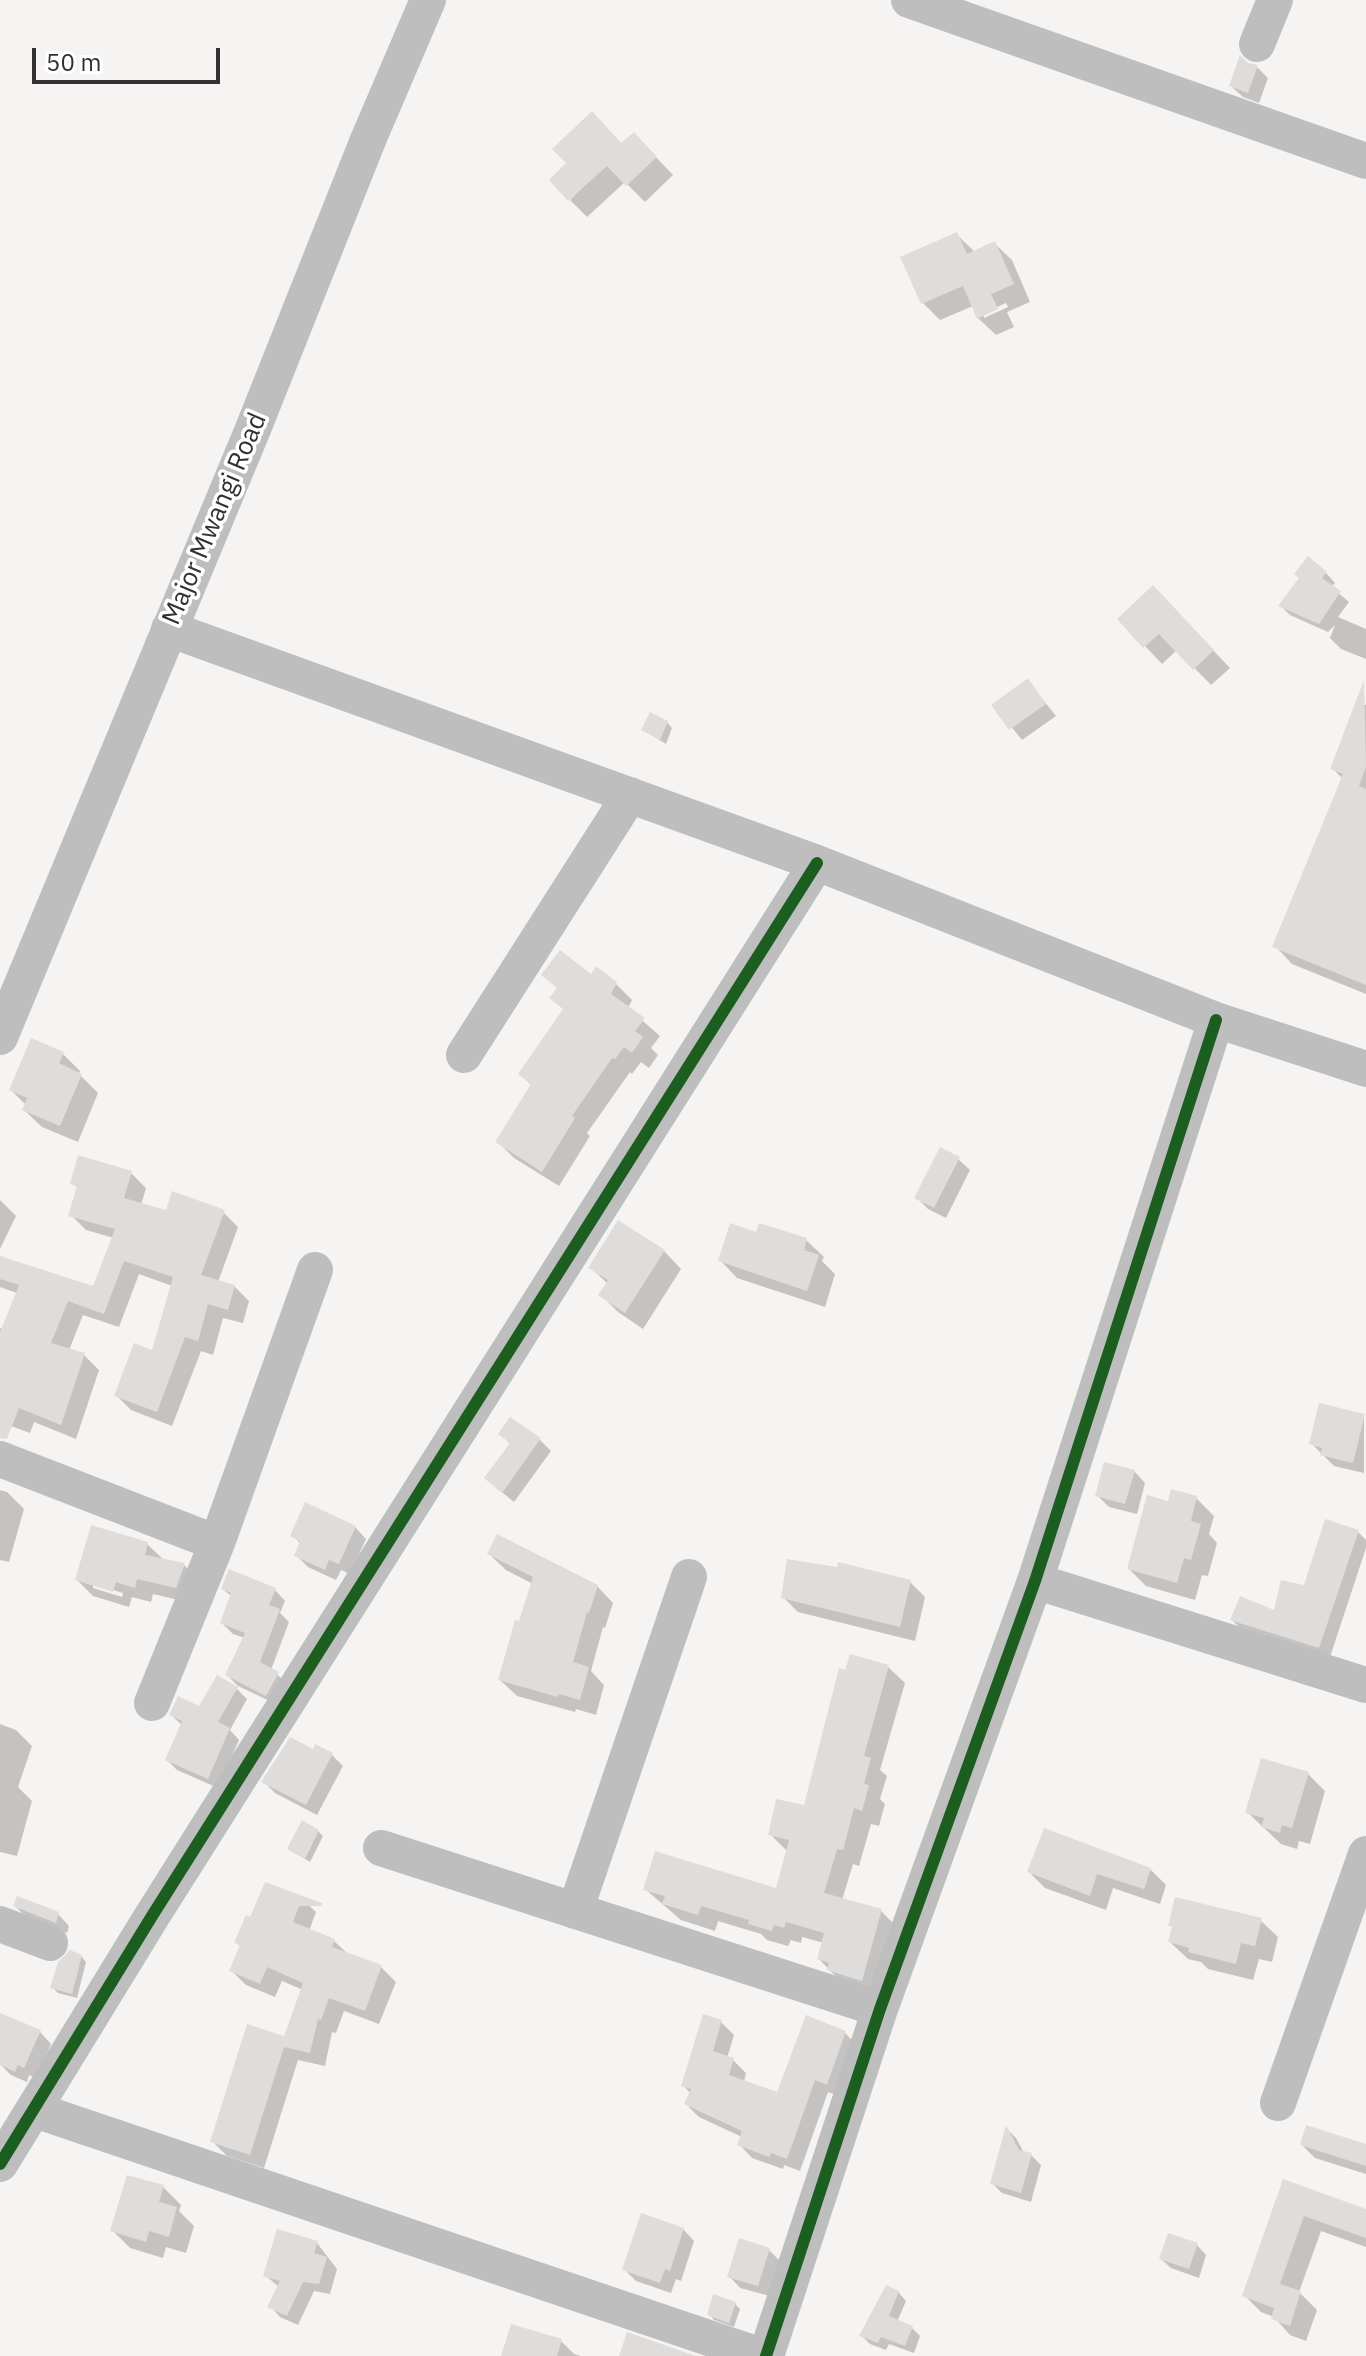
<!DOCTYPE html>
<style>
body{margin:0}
#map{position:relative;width:1366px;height:2356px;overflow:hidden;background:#f6f4f2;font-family:"IBM Plex Sans",sans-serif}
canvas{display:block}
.scale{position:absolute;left:32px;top:48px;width:188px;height:36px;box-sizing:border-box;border:4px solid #323030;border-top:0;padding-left:10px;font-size:24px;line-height:28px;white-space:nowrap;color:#323030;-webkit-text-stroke:6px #fff;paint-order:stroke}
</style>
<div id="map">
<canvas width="1366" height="2356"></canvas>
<div class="scale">50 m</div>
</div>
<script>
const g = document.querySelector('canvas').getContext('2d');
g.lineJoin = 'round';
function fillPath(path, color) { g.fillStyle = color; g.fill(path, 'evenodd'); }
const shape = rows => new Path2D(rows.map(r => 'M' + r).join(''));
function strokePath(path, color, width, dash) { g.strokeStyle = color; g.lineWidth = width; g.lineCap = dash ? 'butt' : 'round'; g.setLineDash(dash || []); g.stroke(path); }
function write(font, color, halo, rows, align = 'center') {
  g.font = font + ' "IBM Plex Sans",sans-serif'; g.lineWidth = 7; g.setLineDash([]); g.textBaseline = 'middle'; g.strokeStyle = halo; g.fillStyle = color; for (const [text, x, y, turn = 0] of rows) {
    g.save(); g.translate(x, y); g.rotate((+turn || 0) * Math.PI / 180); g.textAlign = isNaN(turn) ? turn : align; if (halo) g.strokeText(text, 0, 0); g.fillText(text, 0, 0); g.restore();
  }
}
fillPath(shape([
 [1247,65,1257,67,1268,78,1259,103,1243,97,1231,86],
 [622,145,651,152,673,175,645,202,625,182,587,217,570,200],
 [956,234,975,252,994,243,1012,260,1030,302,1007,312,1014,327,996,335,978,318,973,306,940,320,923,303],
 [1006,303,1008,307,984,318,984,313],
 [1326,573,1335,583,1331,587,1349,602,1338,617,1366,629,1366,659,1341,649,1330,638,1335,625,1328,632,1290,615,1281,606],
 [1170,605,1230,668,1211,685,1177,650,1162,664,1145,646],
 [1028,681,1056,716,1022,740,994,705],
 [1358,702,1366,705,1366,994,1292,964,1275,946,1343,779,1333,769],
 [667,722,672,728,666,744,643,730],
 [591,977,616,984,632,1000,628,1008,660,1036,651,1048,658,1055,649,1068,641,1062,632,1074,630,1072,587,1133,590,1136,559,1186,514,1158,498,1142,532,1086,520,1074],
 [63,1054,80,1071,79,1074,98,1093,78,1142,42,1127,24,1110,26,1105,11,1090],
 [958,1159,970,1170,946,1218,928,1209,917,1198],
 [131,1173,146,1188,141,1205,167,1212,223,1212,238,1227,218,1282,234,1286,249,1301,243,1323,223,1318,213,1355,201,1351,172,1426,131,1410,116,1395,153,1353,172,1286,139,1274,119,1327,83,1315,69,1350,84,1355,99,1370,76,1439,34,1422,30,1433,0,1422,0,1328,3,1329,17,1293,0,1287,0,1258,94,1289,114,1238,86,1230,71,1215,78,1188,72,1183],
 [0,1200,16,1216,0,1249],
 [758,1235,806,1240,824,1257,822,1261,835,1274,825,1307,737,1278,720,1260],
 [664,1251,681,1269,643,1329,618,1312,601,1295,608,1284,590,1267],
 [1364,1416,1364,1473,1334,1466,1311,1443],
 [501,1434,539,1439,551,1451,514,1502,498,1489,511,1445],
 [1134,1471,1145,1483,1137,1514,1109,1507,1097,1495],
 [0,1490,7,1492,24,1509,9,1562,0,1560],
 [1196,1498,1214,1516,1209,1534,1217,1543,1208,1576,1202,1575,1195,1600,1146,1586,1129,1569,1169,1503],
 [355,1527,366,1539,350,1574,341,1570,336,1580,308,1567,296,1555,301,1544,292,1535],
 [1358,1532,1366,1540,1366,1548,1330,1657,1242,1630,1232,1620,1275,1613,1306,1588],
 [147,1544,165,1561,184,1565,200,1581,192,1603,153,1594,151,1602,132,1597,129,1607,93,1596,77,1580],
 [93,1584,123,1593,122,1597,93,1588],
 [489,1554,597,1586,613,1603,605,1628,603,1627,591,1671,604,1685,596,1715,576,1709,575,1712,517,1696,500,1680,533,1584,506,1570],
 [910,1582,925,1597,915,1641,798,1612,783,1597],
 [223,1589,275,1590,285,1601,280,1613,289,1622,271,1670,289,1684,278,1705,238,1686,227,1675,245,1638,233,1634,222,1623,232,1597],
 [888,1667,905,1683,880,1770,887,1776,880,1799,885,1804,879,1826,871,1824,859,1866,853,1864,842,1900,881,1911,898,1928,879,1996,845,1986,819,1959,824,1943,802,1937,801,1943,791,1940,788,1946,767,1940,761,1934,718,1921,715,1931,681,1920,645,1889,778,1890,787,1851,770,1834,805,1807],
 [218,1677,237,1689,247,1699,230,1730,239,1740,218,1788,177,1770,167,1760,182,1725,171,1715,200,1708],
 [0,1724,16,1730,32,1746,18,1787,32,1801,17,1856,0,1852],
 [316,1747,332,1755,343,1766,317,1815,275,1793,264,1782,314,1752],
 [1308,1774,1325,1791,1310,1844,1299,1841,1297,1849,1281,1844,1247,1812],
 [318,1831,323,1836,310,1862,289,1849],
 [1150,1869,1166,1885,1160,1904,1113,1888,1106,1910,1045,1888,1029,1872],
 [301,1898,316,1912,309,1931,334,1941,348,1954,381,1967,396,1982,379,2024,344,2011,336,2033,332,2032,325,2066,298,2060,264,2168,227,2156,212,2141,286,2039,303,1990,282,1981,275,1997,246,1985,231,1970,241,1947,236,1942,251,1920],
 [15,1906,58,1914,69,1926,67,1933,26,1917],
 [1260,1920,1278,1937,1272,1962,1259,1959,1253,1980,1208,1969,1201,1962,1188,1959,1170,1942,1174,1928,1170,1925],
 [81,1956,86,1962,77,1998,58,1993,53,1988],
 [0,2015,40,2032,51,2044,36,2078,29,2075,27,2082,11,2075,0,2064],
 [807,2018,845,2033,858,2046,840,2096,828,2092,800,2171,784,2165,783,2169,752,2158,739,2144,742,2137,699,2117,686,2104,691,2094,683,2085,721,2022,734,2035,727,2058,733,2060,746,2073,744,2082,778,2095],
 [1007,2129,1016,2138,1024,2153,1031,2155,1041,2165,1031,2202,1002,2193,992,2183],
 [1302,2145,1366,2146,1366,2174,1315,2158],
 [1284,2182,1366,2211,1366,2247,1321,2231,1299,2292,1317,2310,1306,2341,1290,2335,1274,2317,1261,2312,1244,2295],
 [163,2187,181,2205,179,2211,194,2226,186,2253,166,2247,163,2258,130,2248,113,2231],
 [683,2229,694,2241,681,2281,676,2279,671,2293,636,2281,625,2270],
 [317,2243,337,2269,330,2294,314,2291,298,2325,280,2317,270,2306,279,2287,265,2275],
 [1197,2245,1206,2255,1199,2278,1171,2268,1161,2259],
 [769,2250,780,2261,770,2296,740,2288,729,2276],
 [898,2292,906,2301,897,2322,912,2328,920,2336,914,2353,889,2344,886,2350,870,2344,862,2336],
 [714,2296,735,2304,740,2309,734,2327,714,2320,709,2314],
 [561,2341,574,2354,581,2356,503,2356]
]), '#0003');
fillPath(shape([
 [1240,55,1248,63,1258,65,1248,93,1229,86],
 [592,111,621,143,634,132,657,157,626,186,607,166,568,201,549,180,566,163,552,149],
 [957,232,967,254,995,241,1014,284,991,294,998,309,977,319,963,286,921,304,900,257],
 [1308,556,1327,572,1322,578,1341,591,1319,624,1278,606,1299,578,1294,574],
 [1153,585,1214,650,1193,670,1159,634,1143,648,1117,619],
 [1028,678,1046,704,1009,730,991,705],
 [1364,680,1366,767,1359,786,1366,789,1366,985,1272,947,1343,774,1330,769],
 [650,712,668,721,660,740,641,730],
 [560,950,591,974,596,966,617,982,611,994,645,1018,635,1031,643,1037,632,1053,624,1047,615,1059,612,1058,572,1116,575,1118,542,1172,495,1142,531,1084,518,1074,563,1009,549,998,557,988,541,975],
 [31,1038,64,1052,59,1063,82,1074,60,1126,22,1110,27,1098,9,1090],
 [940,1147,960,1157,934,1208,914,1198],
 [78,1155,132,1171,124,1198,166,1210,172,1191,225,1210,201,1275,235,1285,228,1310,208,1304,198,1341,185,1337,157,1412,114,1396,134,1343,152,1350,173,1277,124,1261,104,1314,68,1301,51,1343,85,1353,61,1425,19,1408,7,1439,0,1438,0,1332,19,1285,0,1279,0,1256,93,1286,115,1229,68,1216,77,1186,70,1184],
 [618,1220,665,1250,625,1313,598,1295,608,1280,588,1268],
 [730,1223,756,1232,759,1223,807,1238,804,1250,819,1255,807,1291,718,1261],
 [1319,1403,1365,1414,1353,1463,1320,1455,1322,1448,1309,1444],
 [510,1417,541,1438,502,1493,484,1478,510,1443,498,1434],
 [1104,1462,1135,1470,1125,1504,1095,1496],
 [1171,1489,1197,1496,1191,1521,1201,1524,1191,1560,1184,1558,1177,1583,1127,1569,1147,1495,1168,1501],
 [305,1502,356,1526,339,1564,329,1560,325,1570,294,1556,300,1541,290,1536],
 [1325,1519,1359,1530,1319,1648,1230,1620,1240,1596,1274,1610,1281,1580,1304,1585],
 [91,1525,148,1542,145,1555,185,1563,176,1588,137,1579,135,1588,116,1582,113,1592,75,1580],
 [497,1534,598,1585,589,1613,587,1612,573,1662,589,1667,580,1700,559,1694,558,1697,498,1680,515,1620,519,1621,533,1577,487,1554],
 [787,1559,837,1567,838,1562,911,1580,900,1627,781,1598],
 [229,1569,276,1588,269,1605,280,1609,260,1662,279,1672,266,1696,225,1675,245,1633,220,1623,231,1593,221,1589],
 [850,1654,889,1665,864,1756,871,1758,864,1784,869,1785,862,1811,854,1808,843,1850,837,1849,824,1893,882,1909,862,1981,827,1970,829,1963,817,1959,824,1933,786,1922,784,1928,774,1925,772,1931,748,1924,749,1920,701,1906,698,1915,662,1904,665,1896,643,1890,655,1851,776,1888,789,1840,768,1835,776,1799,804,1805,839,1668,845,1670],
 [217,1675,238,1687,218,1722,230,1728,208,1779,165,1760,182,1721,169,1715,178,1696,199,1706],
 [290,1737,313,1749,315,1744,333,1753,306,1805,261,1782],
 [1261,1758,1309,1772,1292,1828,1282,1825,1280,1833,1261,1827,1264,1818,1245,1813],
 [302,1820,319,1830,305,1859,287,1849],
 [1044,1828,1151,1868,1144,1889,1097,1874,1090,1896,1027,1872],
 [265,1882,322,1903,322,1906,299,1906,293,1922,335,1939,332,1947,382,1965,365,2011,329,1998,321,2020,318,2019,310,2053,284,2047,250,2155,210,2142,247,2024,284,2036,303,1983,267,1967,260,1984,229,1971,240,1945,234,1943,246,1915,250,1917],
 [17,1896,59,1912,56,1923,13,1906],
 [1175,1897,1262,1918,1255,1946,1241,1943,1236,1964,1188,1952,1189,1948,1168,1942,1172,1926,1168,1926],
 [70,1950,82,1955,72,1994,50,1988,58,1962],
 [0,2013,41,2030,24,2068,18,2065,15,2072,0,2065],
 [703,2014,722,2020,713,2051,734,2058,729,2075,777,2092,806,2015,846,2031,827,2085,815,2080,787,2159,771,2153,769,2157,737,2145,742,2131,684,2104,691,2089,681,2086],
 [1006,2125,1019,2150,1032,2153,1021,2193,990,2184],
 [1306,2125,1366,2144,1366,2166,1300,2145],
 [127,2175,164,2185,159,2202,177,2207,169,2237,149,2231,146,2242,110,2231],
 [1283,2179,1366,2209,1366,2238,1304,2216,1280,2284,1301,2291,1290,2326,1271,2319,1274,2308,1242,2296],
 [641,2213,684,2228,670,2271,665,2269,660,2283,622,2270],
 [277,2229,318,2241,314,2253,327,2257,319,2284,303,2282,287,2316,267,2307,280,2281,263,2276],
 [1168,2233,1198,2243,1189,2269,1159,2259],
 [739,2238,770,2248,758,2286,727,2277],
 [886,2285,899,2291,889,2316,913,2326,905,2346,881,2337,878,2343,859,2336],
 [713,2294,736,2302,729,2323,707,2315],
 [511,2324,562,2339,557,2356,501,2356],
 [627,2332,696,2356,619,2356]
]), '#dfdddc');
strokePath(shape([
 [909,0,1366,161],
 [1257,44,1275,0],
 [169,629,817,863,1216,1020,1366,1069],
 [0,1037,253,429,368,140,428,0],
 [464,1055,630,795],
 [0,1459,217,1543],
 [1035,1581,1366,1685],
 [152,1703,217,1543,315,1270],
 [381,1848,880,2009],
 [575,1911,689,1577],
 [0,1924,50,1943],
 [1278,2103,1366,1854],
 [35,2110,762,2356],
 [0,2164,152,1916,817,863],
 [766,2356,880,2009,1035,1581,1216,1020]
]), '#bfbebe', 36);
strokePath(shape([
 [0,2164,152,1916,817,863],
 [766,2356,880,2009,1035,1581,1216,1020]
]), '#1b5e20', 12);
write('26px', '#323030', '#fff', [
 ["Major Mwangi Road",215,519,-67]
]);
</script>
